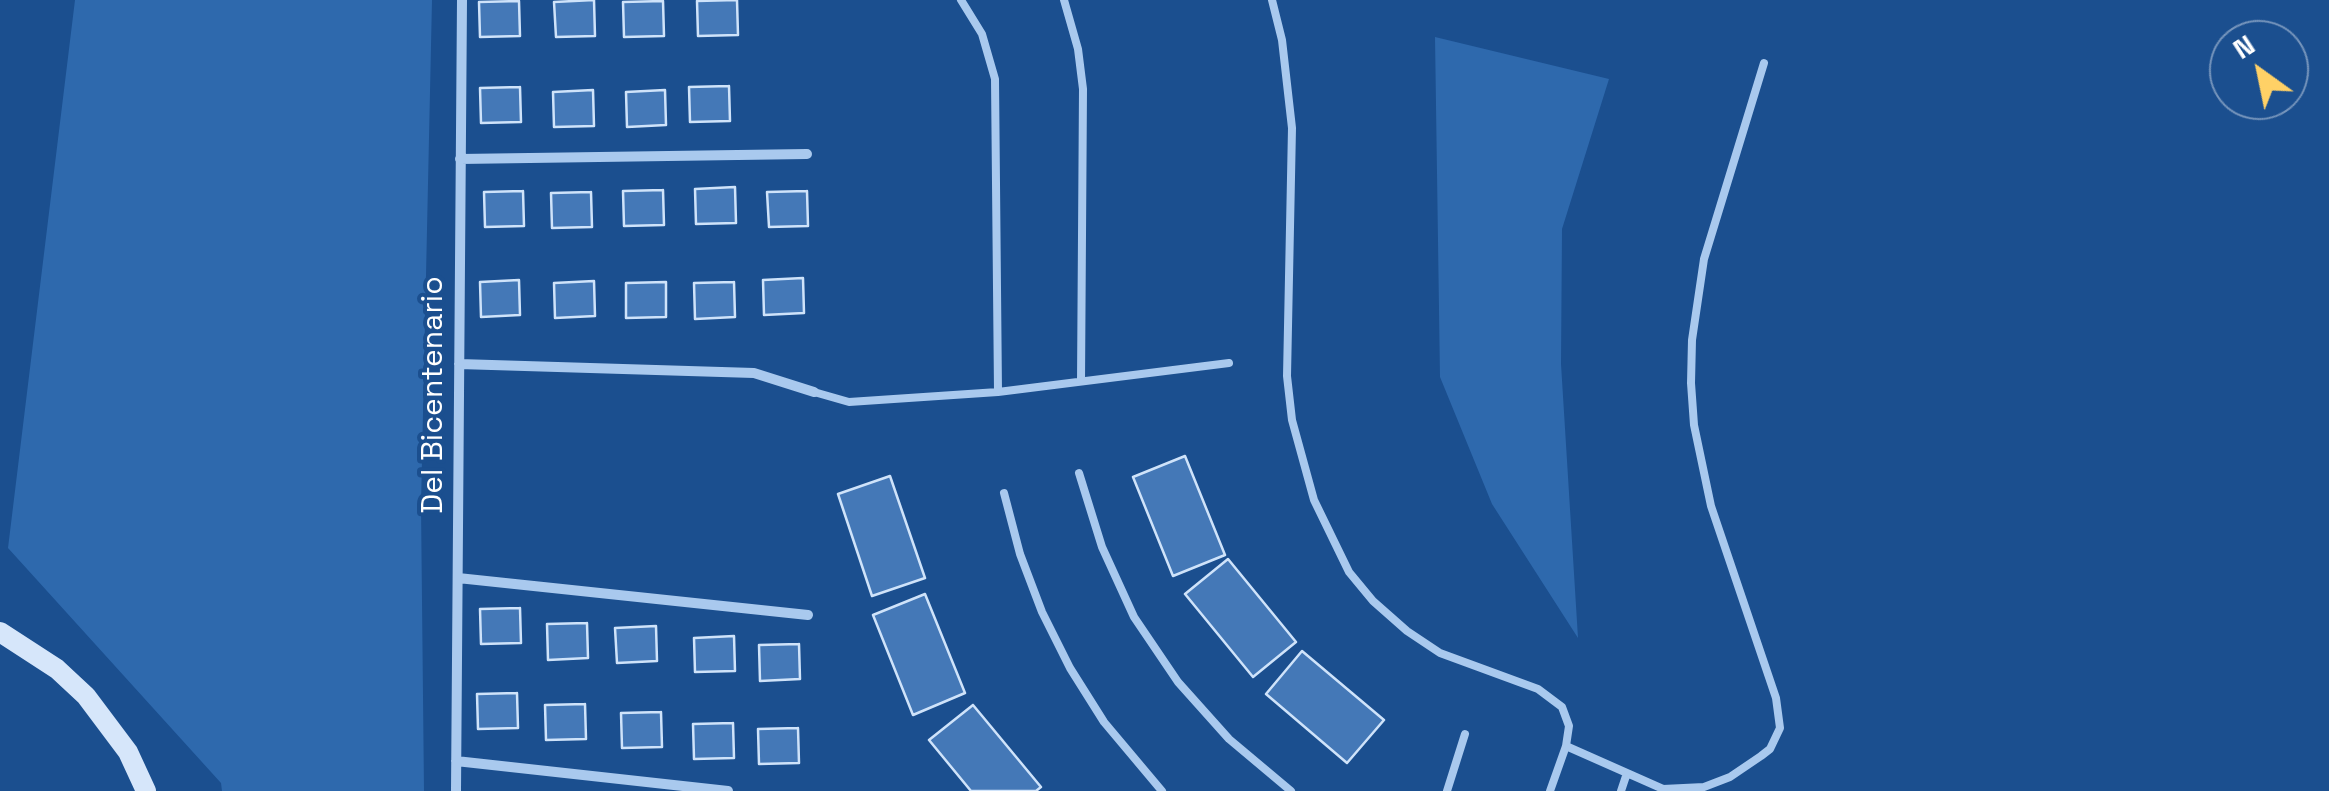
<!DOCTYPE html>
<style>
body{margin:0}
#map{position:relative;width:2329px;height:791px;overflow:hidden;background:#1b4f8f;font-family:"Space Grotesk",sans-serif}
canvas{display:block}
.north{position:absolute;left:2209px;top:20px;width:100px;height:100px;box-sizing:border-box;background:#1b4f8f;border:2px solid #7695bc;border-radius:50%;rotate:327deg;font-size:28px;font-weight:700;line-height:40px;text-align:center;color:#fff}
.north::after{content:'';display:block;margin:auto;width:35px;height:45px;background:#ffd166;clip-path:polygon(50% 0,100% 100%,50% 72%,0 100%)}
</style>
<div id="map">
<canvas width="2329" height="791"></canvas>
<div class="north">N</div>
</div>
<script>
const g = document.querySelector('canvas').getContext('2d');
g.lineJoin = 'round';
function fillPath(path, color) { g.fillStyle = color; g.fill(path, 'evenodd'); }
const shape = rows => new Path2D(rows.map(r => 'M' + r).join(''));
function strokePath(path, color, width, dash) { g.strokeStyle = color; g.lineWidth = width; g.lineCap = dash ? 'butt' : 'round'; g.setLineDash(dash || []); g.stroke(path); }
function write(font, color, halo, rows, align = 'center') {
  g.font = font + ' "Space Grotesk",sans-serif'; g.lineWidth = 8; g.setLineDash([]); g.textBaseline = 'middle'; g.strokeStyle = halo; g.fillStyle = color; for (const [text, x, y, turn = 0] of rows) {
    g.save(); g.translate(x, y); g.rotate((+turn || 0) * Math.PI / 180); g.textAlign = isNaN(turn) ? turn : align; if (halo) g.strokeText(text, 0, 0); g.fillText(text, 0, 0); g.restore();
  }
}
fillPath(shape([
 [75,0,432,0,421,505,424,791,222,791,221,783,8,548],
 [1435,37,1609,79,1562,229,1561,364,1578,638,1492,504,1440,377]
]), '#2e69ad');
const building = shape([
 [594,0,595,36,556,37,554,2,594,0],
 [737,0,738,35,698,36,697,1,737,0],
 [519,1,520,36,480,37,479,2,519,1],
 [663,1,664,36,624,37,623,2,663,1],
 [729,86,730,121,690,122,689,87,729,86],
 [520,87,521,122,481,123,480,88,520,87],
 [593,90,594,126,554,127,553,92,593,90],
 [665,90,666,125,627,127,626,92,665,90],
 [735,187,736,223,696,224,695,189,735,187],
 [663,190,664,225,624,226,623,191,663,190],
 [523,191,524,226,485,227,484,192,523,191],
 [807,191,808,226,769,227,767,192,807,191],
 [591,192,592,227,552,228,551,193,591,192],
 [803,278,804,313,764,315,763,280,803,278],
 [519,280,520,315,481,317,480,282,519,280],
 [594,281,595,316,555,318,554,283,594,281],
 [666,282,666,317,626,318,626,283,666,282],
 [734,282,735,317,695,319,694,283,734,282],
 [1185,456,1225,555,1173,576,1133,477,1185,456],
 [890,476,925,578,872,596,838,494,890,476],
 [1228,559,1296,642,1253,677,1185,594,1228,559],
 [925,594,965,693,913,715,873,615,925,594],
 [520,608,521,643,481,644,480,609,520,608],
 [587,623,588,658,548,660,547,624,587,623],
 [656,626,657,661,617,663,615,628,656,626],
 [734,636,735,671,695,672,694,638,734,636],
 [799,644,800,679,760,681,759,645,799,644],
 [1302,651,1384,720,1347,763,1266,694,1302,651],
 [517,693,518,728,478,729,477,694,517,693],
 [585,704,586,739,546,740,545,705,585,704],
 [973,705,1041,787,1036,791,971,791,929,740,973,705],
 [661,712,662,747,622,748,621,713,661,712],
 [733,723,734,758,694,759,693,724,733,723],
 [798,728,799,763,759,764,758,729,798,728]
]);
fillPath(building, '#4478b7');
strokePath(building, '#cfe3fa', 2.5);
strokePath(shape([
 [961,0,982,34,995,79,998,392],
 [1064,0,1078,49,1083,89,1081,381],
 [1272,0,1282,40,1292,128,1287,376,1292,420,1314,500,1349,572,1373,601,1407,631,1440,653,1538,689,1562,707,1569,726,1566,746,1550,791],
 [814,392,849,402,998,392,1229,363],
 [1079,473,1102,547,1134,617,1178,682,1229,739,1291,791],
 [1004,493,1020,554,1042,612,1070,668,1104,722,1162,791],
 [1566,746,1663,789,1704,787,1730,777,1761,756,1770,749,1780,728,1776,698,1711,506,1694,425,1691,383,1692,340,1704,259,1764,63],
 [1447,791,1465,734],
 [1621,791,1627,773]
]), '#a9c9ee', 8);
strokePath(shape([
 [460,159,807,154],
 [459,364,754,373,814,392],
 [458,578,808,615],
 [456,761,728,791],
 [456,791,462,0]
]), '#a9c9ee', 10);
strokePath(shape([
 [0,632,57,669,86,696,128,752,146,791]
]), '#d6e6fa', 20);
write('30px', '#fff', '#1b4f8f', [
 ["Del Bicentenario",434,395,-90]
]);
</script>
